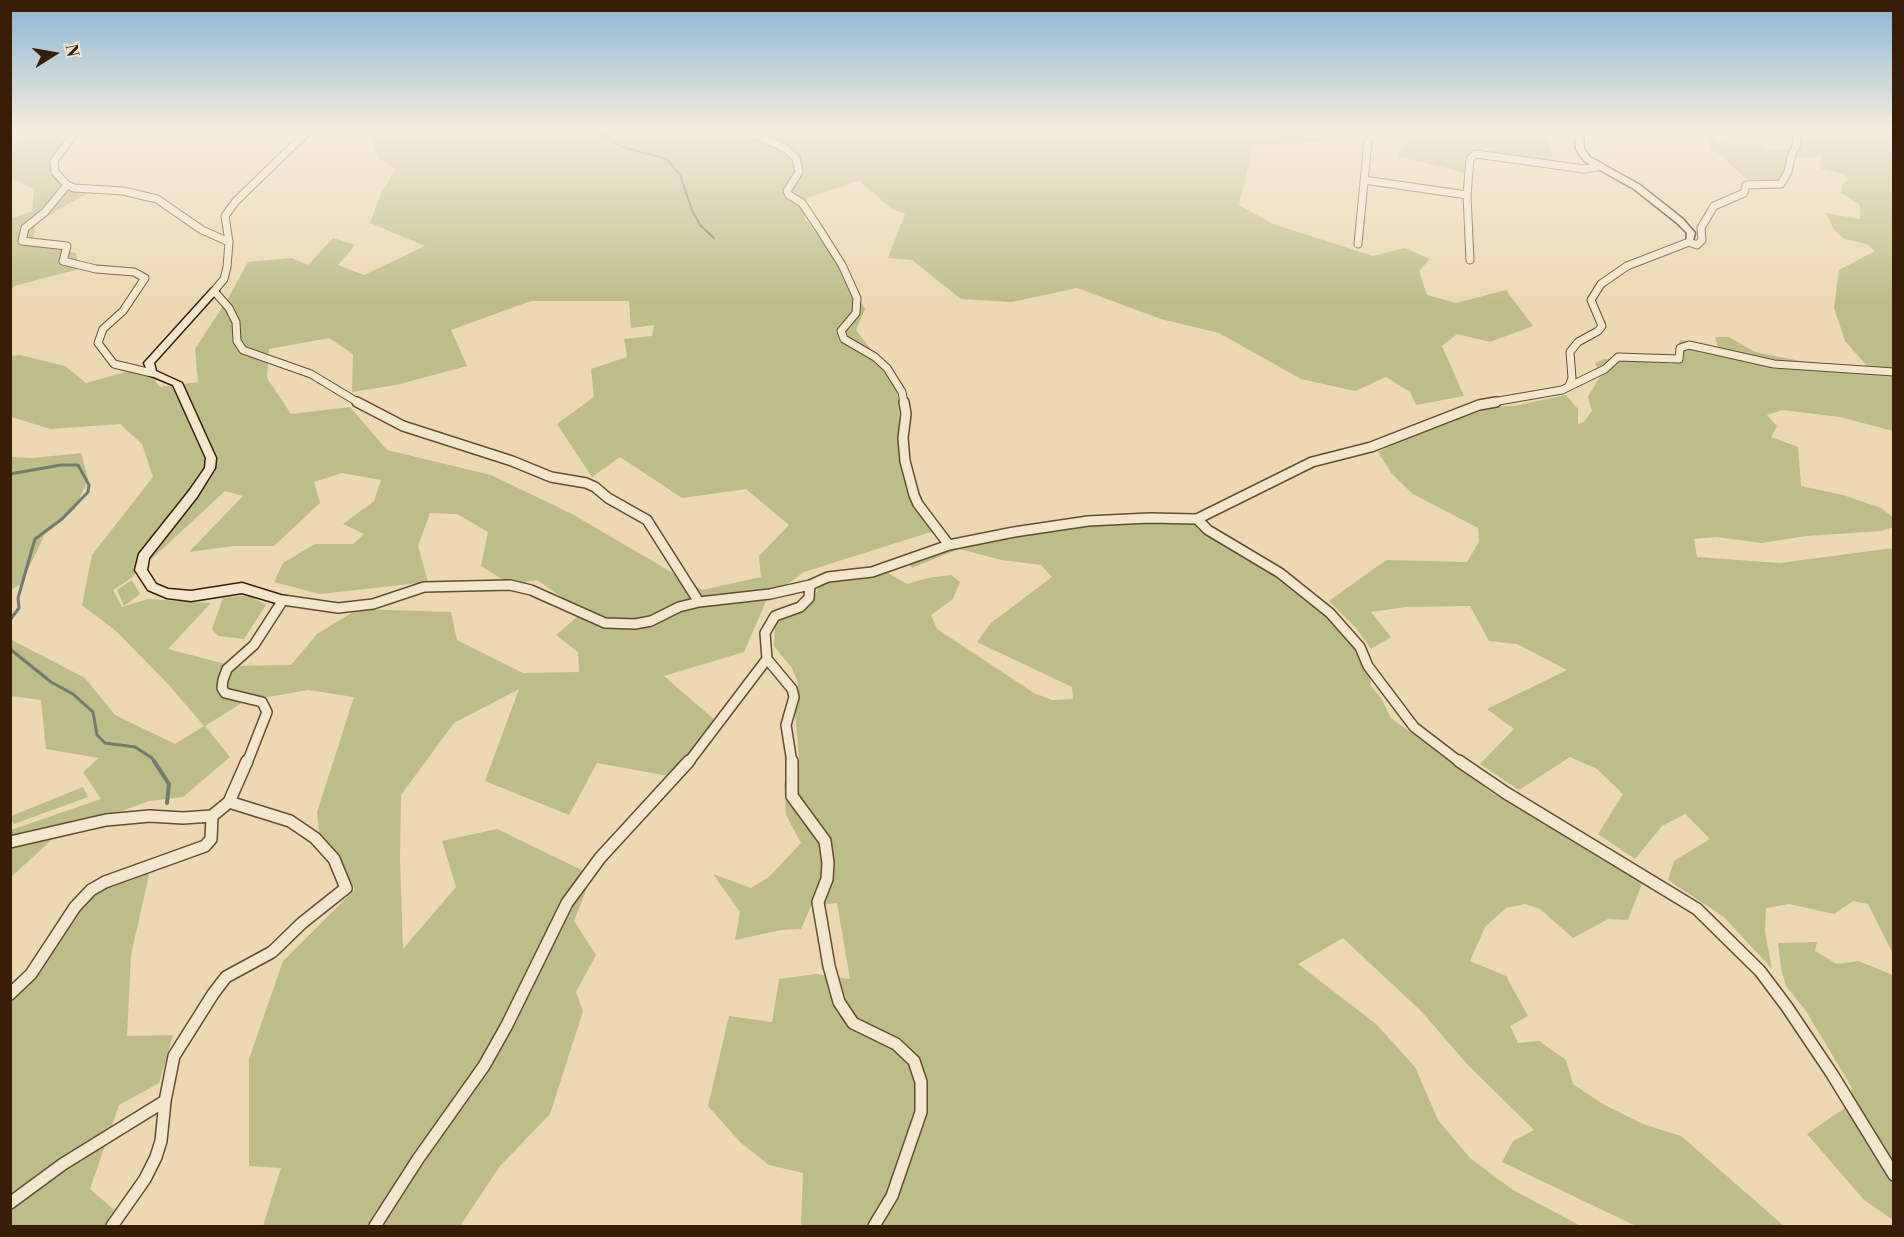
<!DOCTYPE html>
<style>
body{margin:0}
#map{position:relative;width:1904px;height:1237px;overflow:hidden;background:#ecd8b3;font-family:"Libre Bodoni",serif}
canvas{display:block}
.frame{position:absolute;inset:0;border:12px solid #381d09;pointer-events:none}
.north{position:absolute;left:24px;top:24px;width:60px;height:60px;-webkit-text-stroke:4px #f3e6ce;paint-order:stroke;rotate:79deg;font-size:16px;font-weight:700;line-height:24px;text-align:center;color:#381d09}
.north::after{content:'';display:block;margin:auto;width:21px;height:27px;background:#381d09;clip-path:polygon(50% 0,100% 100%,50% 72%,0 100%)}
</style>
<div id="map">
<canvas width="1904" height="1237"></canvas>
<div class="frame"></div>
<div class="north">N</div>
</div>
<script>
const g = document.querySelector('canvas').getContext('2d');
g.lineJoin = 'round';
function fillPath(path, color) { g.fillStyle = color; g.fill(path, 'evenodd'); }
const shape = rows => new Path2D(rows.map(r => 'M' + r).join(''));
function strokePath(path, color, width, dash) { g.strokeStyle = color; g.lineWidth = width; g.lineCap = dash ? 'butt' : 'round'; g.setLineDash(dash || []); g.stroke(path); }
fillPath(shape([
 [36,131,62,131,63,154,49,173,76,189,90,192,35,223,33,244,76,253,79,269,14,286,11,291,10,219,32,211,34,189,11,178,11,144,22,142],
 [370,131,611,131,627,137,633,131,1339,131,1317,142,1253,145,1239,205,1273,224,1373,256,1405,248,1430,259,1419,271,1427,295,1456,303,1506,290,1533,326,1490,342,1457,334,1442,346,1464,396,1416,405,1410,392,1386,377,1355,391,1301,379,1219,333,1161,319,1077,288,1012,302,961,299,912,260,888,258,905,214,892,209,859,181,807,198,804,217,836,259,865,309,856,330,897,383,900,439,934,531,804,572,767,599,744,652,664,676,716,721,674,777,597,763,569,815,485,781,519,689,454,723,401,795,400,860,403,949,456,887,442,841,497,829,592,875,574,921,596,955,576,992,583,1011,550,1114,500,1166,460,1226,263,1226,281,1168,249,1166,249,1059,283,961,355,889,321,848,317,812,354,697,308,690,245,701,205,726,230,757,183,797,149,801,58,834,11,877,11,830,101,799,83,772,99,758,46,749,41,700,11,696,10,639,85,678,115,715,175,744,204,726,168,684,116,631,82,605,92,555,153,477,142,444,120,424,51,429,11,417,11,356,20,355,65,366,86,383,144,367,160,387,198,382,195,349,227,300,248,262,292,258,308,265,333,238,355,245,338,265,364,275,425,246,370,223,382,191,396,169,378,158],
 [531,301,629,301,631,328,654,325,652,336,624,339,627,357,591,369,594,397,557,424,592,477,620,457,682,498,746,489,789,525,759,556,761,577,702,590,572,514,491,475,387,450,350,407,291,414,267,378,269,349,329,338,353,354,352,392,396,385,467,366,451,330],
 [342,473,381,480,374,501,343,524,364,534,353,544,315,544,283,563,274,582,320,594,428,582,418,546,430,513,457,514,488,532,481,566,510,584,537,580,583,612,556,635,578,652,579,672,523,673,457,640,451,612,358,609,317,634,291,665,233,666,168,649,211,603,148,599,122,607,113,590,130,579,225,491,243,496,189,552,234,546,274,546,320,503,314,482],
 [1361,131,1548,131,1553,162,1476,149,1469,174,1397,156,1407,142,1391,133],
 [1697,131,1713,131,1714,137,1721,144,1760,144,1765,151,1793,149,1798,131,1893,131,1893,431,1840,417,1782,410,1767,415,1777,426,1771,437,1798,447,1801,486,1843,495,1881,508,1893,517,1893,527,1882,531,1806,536,1762,543,1717,537,1694,539,1697,557,1780,563,1893,548,1893,969,1892,952,1868,904,1853,901,1834,914,1789,904,1766,908,1765,932,1772,969,1724,917,1668,880,1674,861,1710,839,1685,814,1662,826,1635,859,1598,834,1623,794,1597,769,1570,757,1519,790,1480,764,1514,729,1487,709,1567,670,1517,644,1489,641,1470,606,1406,607,1371,612,1391,637,1371,649,1356,628,1329,601,1386,560,1467,562,1479,542,1478,528,1413,494,1392,474,1378,452,1396,443,1452,420,1494,407,1514,406,1566,395,1578,409,1578,424,1584,422,1592,411,1588,397,1601,375,1595,363,1604,359,1633,359,1672,364,1680,340,1718,348,1715,337,1729,337,1755,352,1785,358,1826,366,1867,366,1845,341,1834,308,1839,270,1875,251,1867,244,1844,239,1834,230,1826,213,1860,219,1860,205,1841,193,1842,185,1848,179,1843,174,1821,169,1821,156,1785,160,1785,170,1780,180,1747,180,1719,154,1711,150,1707,142],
 [81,453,88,479,75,509,45,534,21,584,11,590,11,457,33,458],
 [1101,515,1185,522,1197,525,1224,547,1277,576,1327,616,1356,648,1369,670,1371,686,1381,698,1391,718,1492,793,1645,876,1628,920,1608,919,1573,938,1540,909,1525,904,1506,908,1485,927,1470,961,1506,976,1528,1016,1510,1026,1518,1043,1539,1041,1566,1060,1573,1084,1601,1103,1643,1124,1681,1136,1784,1226,1636,1226,1502,1162,1513,1141,1534,1130,1467,1064,1422,1012,1343,938,1298,964,1376,1024,1415,1067,1438,1120,1470,1158,1513,1190,1581,1226,801,1226,803,1173,769,1165,740,1142,708,1106,729,1016,772,1022,779,979,816,974,850,979,837,903,811,906,801,929,781,930,735,940,740,912,713,874,751,888,769,877,801,843,786,815,784,784,799,758,795,712,798,683,792,668,774,646,775,624,781,611,812,600,823,580,888,573,907,584,927,578,951,575,960,582,953,599,931,615,937,629,1034,693,1052,700,1073,699,1072,687,977,642,991,623,1052,577,1041,565,1002,560,959,549,912,568,905,558,920,552,1045,532,1076,525,1087,518],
 [132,580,140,594,124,606,117,590],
 [248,595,266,605,244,639,218,636,212,629,223,598],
 [83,787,88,797,14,824,11,819,11,816],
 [150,870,131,955,127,1036,173,1035,159,1083,119,1105,90,1189,118,1213,114,1226,11,1226,11,993,74,905,107,877],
 [1817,942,1815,951,1837,964,1858,961,1893,975,1893,1220,1864,1200,1807,1134,1846,1107,1852,1088,1806,1011,1786,986,1781,968,1778,943]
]), '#bcbd89');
strokePath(shape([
 [591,131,601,134,622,147,667,159,680,175,692,210,700,225,714,238]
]), '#737a70', 2);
strokePath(shape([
 [10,474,61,465,78,465,89,485,88,492,62,519,35,539,18,598,19,608,10,620],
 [10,649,51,682,73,694,93,712,97,735,105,743,135,747,152,758,155,763]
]), '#737a70', 3);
strokePath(shape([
 [154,761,169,784,167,803]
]), '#737a70', 4);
const streetFar2 = shape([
 [76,131,54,161,55,172,67,185,74,188,123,191,157,199,202,230,229,242],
 [749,131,786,149,796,158,799,172,787,191,789,195,802,203,818,227,842,265,857,298,856,313,841,331,844,339,875,357,887,368,902,392,904,403],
 [302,137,236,201,225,216,229,242,227,267,224,279,214,291,229,308,236,322,237,341,243,350,311,374,359,403],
 [1364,180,1467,195],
 [67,185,45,212,25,228,22,241,67,246,63,261,96,269,134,272,145,278,123,311,103,329,98,343,114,364,152,373],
 [1358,244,1368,141],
 [1470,260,1467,195,1470,159,1476,154,1584,169,1597,167],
 [1569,386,1572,378,1570,352,1578,342,1598,331,1602,326,1591,300,1601,284,1627,266,1689,242,1697,245,1702,240,1701,228,1714,206,1744,193,1746,185,1781,184,1788,172,1792,153,1797,145,1796,131],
 [1487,403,1562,390,1605,369,1618,357,1679,359,1680,348,1689,345,1774,364,1894,372]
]);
const streetFar1 = shape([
 [357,402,403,426,512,461,551,477,586,483,595,487,608,498,647,520,699,602],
 [904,402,906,414,903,438,905,461,914,495,918,504,949,545],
 [1197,519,1208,530,1280,573,1330,613,1360,647,1368,666,1414,727,1461,763],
 [247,763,267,712,262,702,225,693,222,688,223,680,227,669,254,645,283,600,338,608,373,604,424,587,510,585,531,590,605,623,635,624,651,621,679,607,699,602,770,594,810,585,828,577,872,572,949,545,1014,532,1088,521,1149,518,1197,519,1312,462,1371,447,1479,405,1496,402],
 [688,763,767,659],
 [792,763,786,725,794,697,792,689,767,659,765,633,775,616,800,607,809,598,810,585]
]);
const street = shape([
 [792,761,792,796,825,841,828,863,827,879,818,902,829,966,839,1002,853,1023,896,1044,914,1061,921,1082,921,1112,892,1196,874,1226],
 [1459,761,1506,793,1697,909,1760,971,1787,1007,1832,1074,1894,1175],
 [10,842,106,820,150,816,183,818,212,816,229,802,247,761],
 [10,994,31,974,75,907,91,890,105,882,205,846,211,839,212,816],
 [10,1203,63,1164,165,1101],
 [112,1226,145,1179,156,1157,161,1141,165,1101,174,1056,213,994,226,977,272,952,302,923,346,888,334,859,315,838,290,821,229,802],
 [375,1226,418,1159,484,1066,507,1025,567,903,600,858,689,761]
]);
const secondary = shape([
 [305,131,314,131,305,139,299,139,299,135,305,131],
 [1575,131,1583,131,1584,149,1590,157,1640,185,1683,219,1695,233,1692,244,1686,244,1687,233,1677,223,1634,189,1584,161,1576,149,1575,131],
 [214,288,219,291,217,293,154,363,156,371,182,383,216,458,215,468,197,497,149,558,147,570,156,584,168,589,191,591,242,583,287,597,289,600,287,603,283,605,242,593,191,601,167,598,148,590,135,570,139,554,189,491,205,468,206,458,173,385,149,375,144,363,211,289,214,288]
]);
strokePath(streetFar2, '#654c34', 9);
strokePath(streetFar1, '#654c34', 12);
strokePath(street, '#654c34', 14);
strokePath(secondary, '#381d09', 3);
strokePath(streetFar2, '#f3e6ce', 7);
strokePath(streetFar1, '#f3e6ce', 9);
strokePath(street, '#f3e6ce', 11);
fillPath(secondary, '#f3e6ce');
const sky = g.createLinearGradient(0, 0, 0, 304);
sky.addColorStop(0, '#89b6d4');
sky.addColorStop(0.43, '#f6eddd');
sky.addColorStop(1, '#f6eddd00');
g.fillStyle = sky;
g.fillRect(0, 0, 1904, 304);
</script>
